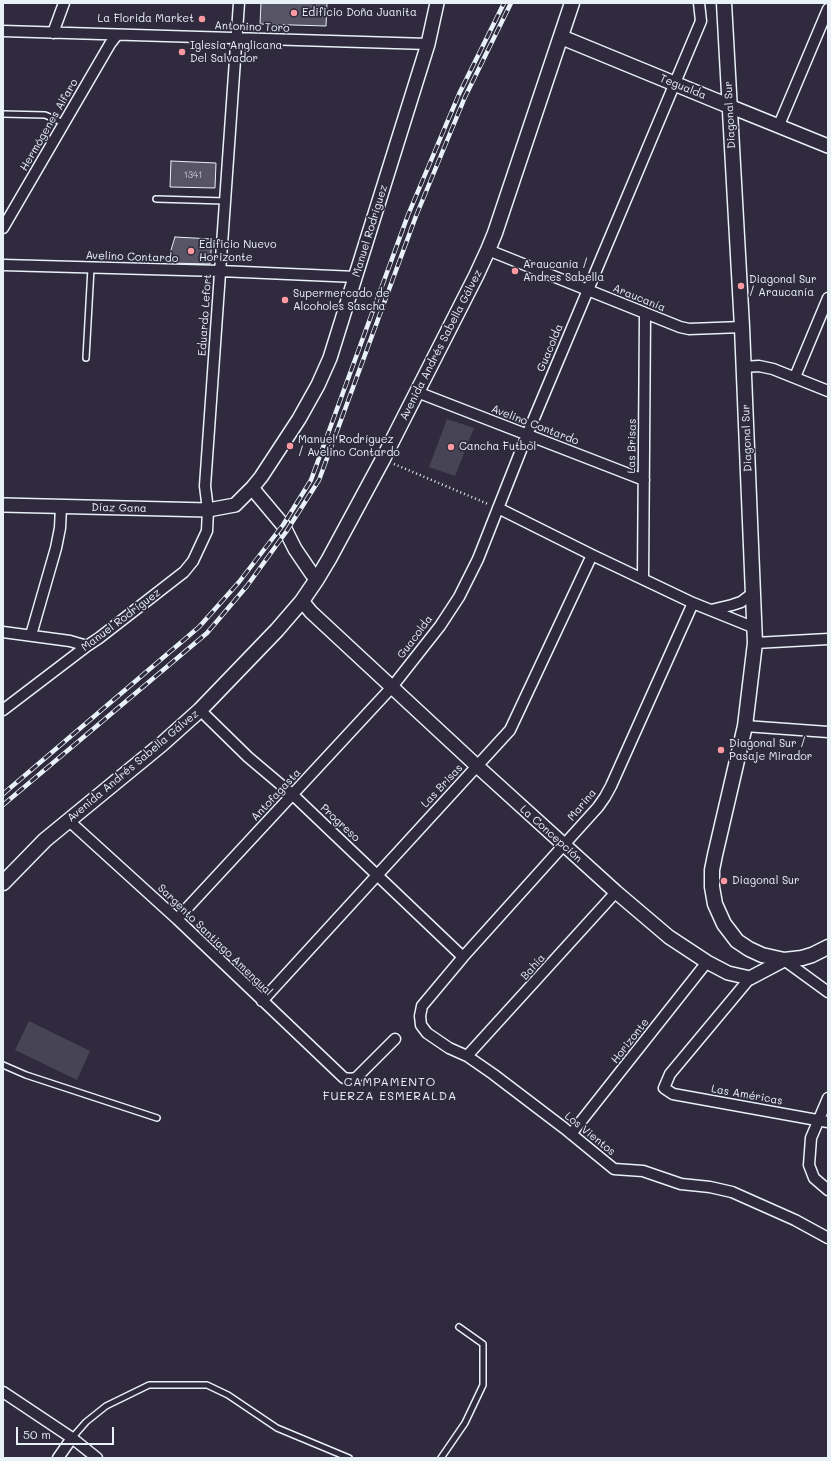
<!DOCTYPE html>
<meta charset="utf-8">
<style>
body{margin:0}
#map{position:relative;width:831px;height:1461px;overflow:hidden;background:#2f2a3d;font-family:Mali,sans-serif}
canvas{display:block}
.frame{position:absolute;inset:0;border:4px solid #e8f1f8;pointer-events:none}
.scale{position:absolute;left:16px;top:1427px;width:98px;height:18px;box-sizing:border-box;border:2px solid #e8f1f8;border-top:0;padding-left:5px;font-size:12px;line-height:14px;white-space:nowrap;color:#e8f1f8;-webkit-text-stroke:3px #2f2a3d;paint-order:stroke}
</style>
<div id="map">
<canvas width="831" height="1461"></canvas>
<div class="frame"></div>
<div class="scale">50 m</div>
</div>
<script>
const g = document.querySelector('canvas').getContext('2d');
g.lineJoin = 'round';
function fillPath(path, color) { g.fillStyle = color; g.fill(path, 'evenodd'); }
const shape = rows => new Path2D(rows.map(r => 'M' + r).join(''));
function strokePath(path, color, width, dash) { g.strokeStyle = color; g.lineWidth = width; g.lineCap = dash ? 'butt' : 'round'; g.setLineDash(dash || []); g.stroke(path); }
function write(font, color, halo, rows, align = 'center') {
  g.font = font + ' Mali,sans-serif'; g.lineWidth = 3.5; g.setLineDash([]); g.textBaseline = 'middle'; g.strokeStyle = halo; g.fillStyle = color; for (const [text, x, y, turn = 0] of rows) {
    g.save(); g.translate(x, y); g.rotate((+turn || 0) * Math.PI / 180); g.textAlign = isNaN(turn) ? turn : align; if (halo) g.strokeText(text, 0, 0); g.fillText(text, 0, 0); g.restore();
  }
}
fillPath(shape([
 [447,419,474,428,455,476,429,467],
 [29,1021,90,1051,77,1080,15,1050]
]), '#464455');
const building = shape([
 [261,3,327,3,326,26,260,24,261,3],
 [171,161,216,163,215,188,170,187,171,161],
 [175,237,212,239,210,264,167,263,175,237]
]);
fillPath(building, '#575565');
strokePath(building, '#e8f1f8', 1);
const service = shape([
 [3,114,45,115,64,123],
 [156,199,225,201],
 [86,358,91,268],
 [3,1065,26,1075,157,1118],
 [72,1438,86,1422,106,1406,149,1385,207,1385,228,1395,277,1428,349,1458],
 [441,1458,465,1423,483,1385,483,1344,459,1327]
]);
const minor = shape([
 [3,31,428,44],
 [53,33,64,3],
 [779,125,828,9],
 [3,228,110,44,117,35],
 [488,250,680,327,689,329,742,327],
 [3,265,220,271,356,277],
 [743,367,759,366,773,369,828,391],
 [795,377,828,298],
 [417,392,644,480],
 [498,508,592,555,693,603,755,628],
 [643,579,645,314],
 [693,603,611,786,605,797,598,807,463,957,422,1006,420,1016,421,1025,427,1033,449,1048,467,1056,493,1074,564,1128,614,1169,643,1171,681,1184,710,1187,732,1192,795,1220,828,1238],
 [711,610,732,605,741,602,753,593],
 [3,632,70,641,87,646],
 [31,635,56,548,60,528,61,507],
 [755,643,828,639],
 [3,710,87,646,99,638,184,572,193,561,207,531,208,510,205,486,239,3],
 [200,710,248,757,293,795,463,957],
 [745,726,828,732],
 [68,820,177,919,344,1078,350,1079,356,1078,395,1039],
 [177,919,392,687,440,626,459,597,478,559,527,435,701,21,699,3],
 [784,960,828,992],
 [750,978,670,1074,664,1088,673,1094,828,1122],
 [262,1001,510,730,592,555],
 [467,1056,616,892],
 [828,1098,811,1138,809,1165,814,1178,828,1190],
 [571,1134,707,962],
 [3,1392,72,1438,97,1458],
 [58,1458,72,1438]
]);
const tertiary = shape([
 [729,106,828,146],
 [252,488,283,525,295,549,312,574,317,579],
 [3,505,208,510,235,505,252,488,261,477,299,419,318,385,330,358,428,44,437,3],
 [302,601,311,612,477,766,616,892,669,937,707,962,728,973,750,978,784,960]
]);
const secondary = shape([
 [724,3,742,327,755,643,745,726,715,855,712,870,712,887,715,904,724,924,737,941,749,949,762,955,784,960,802,958,812,955,828,947],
 [561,37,729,106],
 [3,883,45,840,162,744,200,710,277,630,302,601,317,579,329,559,383,459,476,276,488,250,495,233,572,3]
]);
strokePath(service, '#e8f1f8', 8);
strokePath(minor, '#e8f1f8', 13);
strokePath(tertiary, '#e8f1f8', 16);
strokePath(secondary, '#e8f1f8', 17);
strokePath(shape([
 [394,464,488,504]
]), '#e8f1f8', 2.5, [1, 3]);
strokePath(service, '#2f2a3d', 5);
strokePath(minor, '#2f2a3d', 10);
strokePath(tertiary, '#2f2a3d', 13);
strokePath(secondary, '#2f2a3d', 14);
const rail = shape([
 [3,794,199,627,239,582,283,525,311,480,408,215,459,94,504,3],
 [3,805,207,633,247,586,286,532,319,480,416,216,465,97,511,3]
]);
strokePath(rail, '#e8f1f8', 4.5);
strokePath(rail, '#2f2a3d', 3, [9]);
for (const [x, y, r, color] of [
 [294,13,4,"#ff9aa2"],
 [202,19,4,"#ff9aa2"],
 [182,52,4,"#ff9aa2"],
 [191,251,4,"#ff9aa2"],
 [515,271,4,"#ff9aa2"],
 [741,286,4,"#ff9aa2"],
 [285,300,4,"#ff9aa2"],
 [290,446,4,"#ff9aa2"],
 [451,447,4,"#ff9aa2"],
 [721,750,4,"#ff9aa2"],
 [724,881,4,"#ff9aa2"]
]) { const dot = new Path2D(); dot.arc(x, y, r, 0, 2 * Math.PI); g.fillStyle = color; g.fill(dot); strokePath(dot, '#2f2a3d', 1.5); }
write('9px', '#c4cad3', null, [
 ["1341",193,175]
]);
write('11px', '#e8f1f8', '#2f2a3d', [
 ["Edificio Doña Juanita",302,13],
 ["La Florida Market",194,19,"right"],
 ["Iglesia Anglicana",190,46],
 ["Del Salvador",190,59],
 ["Edificio Nuevo",199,245],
 ["Horizonte",199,258],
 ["Araucanía /",523,265],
 ["Andres Sabella",523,278],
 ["Diagonal Sur",749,280],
 ["/ Araucanía",749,293],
 ["Supermercado de",293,294],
 ["Alcoholes Sascha",293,307],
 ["Manuel Rodríguez",298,440],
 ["/ Avelino Contardo",298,453],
 ["Cancha Futbol",459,447],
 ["Diagonal Sur /",729,744],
 ["Pasaje Mirador",729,757],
 ["Diagonal Sur",732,881]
], 'left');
write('11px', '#e8f1f8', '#2f2a3d', [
 ["Antonino Toro",252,27,2],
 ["Tegualda",683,87,22],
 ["Diagonal Sur",730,115,-93],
 ["Hermógenes Alfaro",49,125,-60],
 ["Manuel Rodríguez",370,231,-73],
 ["Avelino Contardo",132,257,2],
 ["Araucanía",639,298,22],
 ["Eduardo Lefort",205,315,-86],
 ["Avenida Andrés Sabella Gálvez",441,345,-63],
 ["Guacolda",550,348,-67],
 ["Avelino Contardo",535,425,21],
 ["Diagonal Sur",747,438,-92],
 ["Las Brisas",632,446,-89],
 ["Díaz Gana",119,508,1],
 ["Manuel Rodríguez",121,620,-37],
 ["Guacolda",415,637,-53],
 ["Avenida Andrés Sabella Gálvez",133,766,-40],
 ["Las Brisas",442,786,-47],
 ["Antofagasta",276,795,-47],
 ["Marina",582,805,-50],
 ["Progreso",340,823,43],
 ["La Concepción",551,834,42],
 ["Sargento Santiago Amengual",215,940,44],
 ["Bahía",533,967,-48],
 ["Horizonte",630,1041,-52],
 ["Las Américas",747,1095,10],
 ["Los Vientos",590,1134,39]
]);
g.letterSpacing = '1px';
write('12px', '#e8f1f8', '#2f2a3d', [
 ["CAMPAMENTO",390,1082],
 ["FUERZA ESMERALDA",390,1096]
]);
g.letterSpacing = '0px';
</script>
